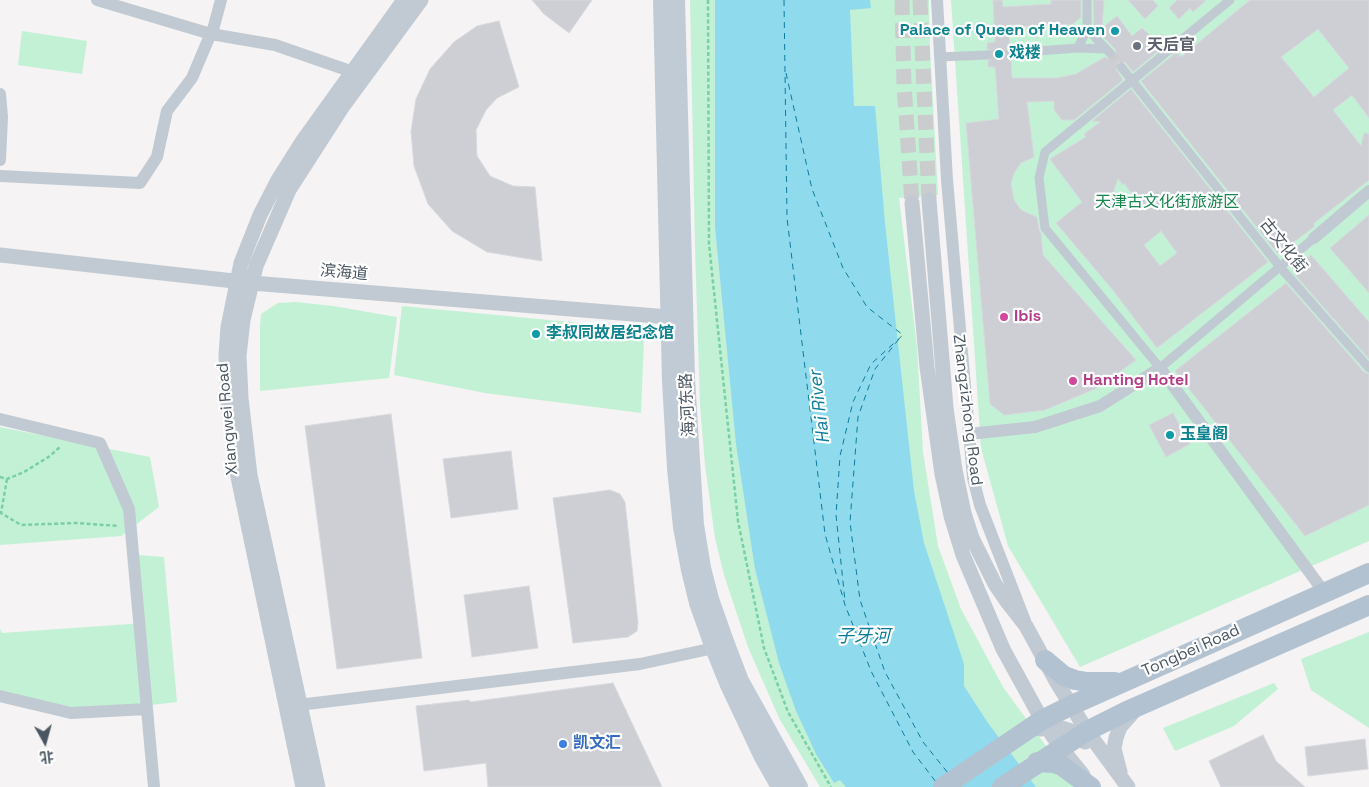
<!DOCTYPE html>
<meta charset="utf-8">
<style>
body{margin:0}
#map{position:relative;width:1369px;height:787px;overflow:hidden;background:#f5f3f3;font-family:"Space Grotesk","Noto Sans SC",sans-serif}
canvas{display:block}
.north{position:absolute;left:20px;top:717px;width:50px;height:50px;-webkit-text-stroke:4px #fff;paint-order:stroke;rotate:173deg;font-size:14px;font-weight:700;line-height:20px;text-align:center;color:#4a5661}
.north::after{content:'';display:block;margin:auto;width:18px;height:22px;background:#4a5661;clip-path:polygon(50% 0,100% 100%,50% 72%,0 100%)}
</style>
<div id="map">
<canvas width="1369" height="787"></canvas>
<div class="north">北</div>
</div>
<script>
const g = document.querySelector('canvas').getContext('2d');
g.lineJoin = 'round';
function fillPath(path, color) { g.fillStyle = color; g.fill(path, 'evenodd'); }
const shape = rows => new Path2D(rows.map(r => 'M' + r).join(''));
function strokePath(path, color, width, dash) { g.strokeStyle = color; g.lineWidth = width; g.lineCap = dash ? 'butt' : 'round'; g.setLineDash(dash || []); g.stroke(path); }
function write(font, color, halo, rows, align = 'center') {
  g.font = font + ' "Space Grotesk","Noto Sans SC",sans-serif'; g.lineWidth = 4.5; g.setLineDash([]); g.textBaseline = 'middle'; g.strokeStyle = halo; g.fillStyle = color; for (const [text, x, y, turn = 0] of rows) {
    g.save(); g.translate(x, y); g.rotate((+turn || 0) * Math.PI / 180); g.textAlign = isNaN(turn) ? turn : align; if (halo) g.strokeText(text, 0, 0); g.fillText(text, 0, 0); g.restore();
  }
}
fillPath(shape([
 [690,0,929,0,930,48,938,195,899,198,917,347,923,452,938,546,961,609,1003,687,1076,787,820,787,779,718,748,647,724,575,715,538,705,465,700,405,695,247],
 [951,0,1369,0,1369,541,1080,667,1008,546,981,448],
 [22,31,87,41,82,74,18,65],
 [296,302,333,306,397,317,389,378,260,391,260,327,261,314,278,303],
 [402,306,633,328,644,340,641,413,485,393,394,375],
 [0,427,150,457,159,507,121,536,0,545],
 [137,555,164,557,177,702,74,714,0,698,0,629,2,633,144,623],
 [1369,632,1369,728,1311,690,1301,659],
 [1274,683,1278,689,1234,726,1175,751,1163,728]
]), '#c3f1d5');
fillPath(shape([
 [715,0,870,0,871,8,850,10,854,106,875,106,885,223,914,491,924,543,964,664,964,686,988,723,1036,787,846,787,840,780,834,783,816,754,796,711,779,663,755,569,736,444,715,227]
]), '#90daee');
strokePath(shape([
 [784,0,787,218,825,534,845,605,871,671,913,752,936,782],
 [786,73,812,189,843,268,867,307,903,335,871,364,853,402,840,456,836,515,845,601],
 [899,339,875,369,858,417,850,522,860,600,885,672,923,742,948,773]
]), '#0c7c9b', 1, [6, 5]);
const building = shape([
 [532,0,592,0,569,33,544,14,532,0],
 [993,0,1002,0,1003,7,1051,4,1051,0,1081,0,1081,17,1073,24,1009,27,1010,47,1007,48,1005,53,1006,57,1011,59,1012,78,1057,78,1076,74,1105,57,1109,59,1114,58,1116,54,1115,49,1094,27,1093,0,1104,0,1102,28,1117,16,1132,36,1142,28,1154,39,1162,34,1169,42,1133,72,1125,62,1118,63,1116,69,1123,80,1074,120,1062,120,1054,110,1054,101,1027,102,1034,157,1021,163,1014,173,1011,184,1014,200,1021,210,1037,217,1039,229,1041,233,1043,255,1136,360,1097,388,1045,410,1004,415,990,404,966,123,999,119,995,67,988,67,988,61,993,58,994,54,991,50,987,49,987,43,995,42,993,0],
 [1128,0,1153,0,1158,6,1145,19,1128,0],
 [1177,0,1206,0,1193,12,1190,8,1179,19,1169,8,1177,0],
 [1250,0,1369,0,1369,118,1352,95,1333,110,1361,146,1364,133,1369,134,1369,180,1313,224,1315,226,1278,254,1141,81,1177,52,1181,57,1250,0],
 [1318,29,1349,68,1314,97,1281,57,1318,29],
 [499,21,519,87,497,98,486,110,476,130,477,156,490,176,513,186,535,187,542,261,487,252,452,231,428,204,414,166,411,131,416,99,430,69,454,42,477,26,499,21],
 [1131,89,1268,262,1157,348,1112,289,1056,223,1082,202,1050,159,1086,137,1084,134,1100,122,1092,121,1131,89],
 [1118,179,1123,185,1124,183,1138,202,1126,209,1116,209,1110,201,1118,179],
 [1161,231,1177,253,1160,266,1144,245,1161,231],
 [1369,215,1369,293,1330,248,1369,215],
 [1311,255,1369,322,1369,359,1296,276,1298,274,1294,270,1311,255],
 [1286,283,1364,372,1369,374,1369,505,1305,536,1175,371,1286,283],
 [1173,413,1190,444,1166,457,1149,425,1173,413],
 [391,414,422,658,337,669,305,426,391,414],
 [511,451,518,509,451,518,443,459,511,451],
 [610,490,620,494,625,502,638,623,637,631,628,637,573,643,553,498,610,490],
 [529,586,538,648,472,657,464,595,529,586],
 [613,683,662,787,488,787,486,763,424,771,416,706,469,700,470,702,613,683],
 [1263,735,1276,761,1305,787,1221,787,1209,761,1263,735],
 [1365,739,1368,769,1308,776,1305,747,1365,739]
]);
fillPath(building, '#cdcfd5');
strokePath(building, '#d7d9de', 1);
strokePath(shape([
 [1110,53,1122,68],
 [988,55,1011,53]
]), '#caccce', 9, [9, 4.5]);
strokePath(shape([
 [902,0,904,84,912,203],
 [920,0,929,200]
]), '#caccce', 15, [15, 8]);
strokePath(shape([
 [708,0,709,244,738,521,764,648,788,712,831,787],
 [0,477,7,479,24,472,50,456,61,446],
 [7,479,1,513,21,525,76,523,119,526]
]), '#7ad0a6', 2.5, [4, 2.5]);
strokePath(shape([
 [1087,0,1087,29,1110,53],
 [1230,0,1045,152,1039,178,1045,228,1160,368,1314,238],
 [1078,48,1106,49],
 [1011,53,1078,48,1087,29],
 [939,57,988,55],
 [1122,68,1280,267,1369,368]
]), '#c1cad2', 9);
strokePath(shape([
 [97,0,211,34,275,45,353,72,360,76],
 [937,0,947,180,973,478,980,505,1025,621],
 [0,94,2,117,0,160],
 [0,176,140,183,157,157,167,111,192,78,214,26,221,0],
 [1314,238,1369,191],
 [0,419,100,443,129,509,154,787],
 [969,434,1035,427,1100,406,1160,368,1324,592],
 [0,696,71,713,147,709],
 [290,706,640,664,714,648]
]), '#c1cad2', 12);
strokePath(shape([
 [929,200,946,408,955,470,964,513,972,538,995,584,1008,603,1026,626,1056,681,1087,731,1128,787],
 [912,203,927,367,942,474,951,516,963,555,1003,649,1042,720,1061,748,1083,775],
 [0,255,252,283,681,318],
 [1040,729,1058,727,1071,731,1085,742],
 [1120,772,1114,749,1116,738,1120,727,1135,710],
 [303,787,238,477,228,402,226,355,228,327,241,263,260,215,278,180,302,142,404,0],
 [318,787,250,475,241,398,239,356,243,320,256,266,289,190,343,106,421,0]
]), '#c1cad2', 15);
strokePath(shape([
 [662,0,671,381,676,468,682,527,690,570,698,603,714,648,729,685,762,755,780,787],
 [676,0,686,378,695,525,702,568,710,599,724,639,740,681,799,787]
]), '#c1cbd6', 18);
strokePath(shape([
 [1045,660,1064,676,1075,680,1087,682,1115,682],
 [1037,762,1054,763,1062,766,1091,787],
 [943,787,1042,720,1072,705,1369,573],
 [1002,787,1087,731,1127,711,1369,605]
]), '#b3c2d1', 20);
for (const [x, y, r, color] of [
 [1115,31,5,"#0f9aa8"],
 [1137,46,5,"#6b7280"],
 [999,54,5,"#0f9aa8"],
 [1004,317,5,"#d1479c"],
 [536,334,5,"#0f9aa8"],
 [1073,381,5,"#d1479c"],
 [1170,435,5,"#0f9aa8"],
 [563,744,5,"#3f7fe0"]
]) { const dot = new Path2D(); dot.arc(x, y, r, 0, 2 * Math.PI); g.fillStyle = color; g.fill(dot); strokePath(dot, '#fff', 2); }
write('bold 16px', '#0d838f', '#fff', [
 ["Palace of Queen of Heaven",1105,31,"right"],
 ["戏楼",1009,54],
 ["李叔同故居纪念馆",546,334],
 ["玉皇阁",1180,435]
], 'left');
write('bold 16px', '#5b616d', '#fff', [
 ["天后官",1147,46]
], 'left');
write('16px', '#17864f', '#fff', [
 ["天津古文化街旅游区",1167,203]
]);
write('16px', '#4a5661', '#fff', [
 ["古文化街",1283,246,51],
 ["滨海道",344,273,5],
 ["海河东路",688,405,-93],
 ["Zhangzizhong Road",967,410,83],
 ["Xiangwei Road",228,419,-95],
 ["Tongbei Road",1191,651,-24]
]);
write('bold 16px', '#b23c85', '#fff', [
 ["Ibis",1014,317],
 ["Hanting Hotel",1083,381]
], 'left');
write('bold 16px', '#366cbe', '#fff', [
 ["凯文汇",573,744]
], 'left');
write('italic 18px', '#0c7c9b', '#fff', [
 ["Hai River",820,407,-97],
 ["子牙河",863,637]
]);
</script>
